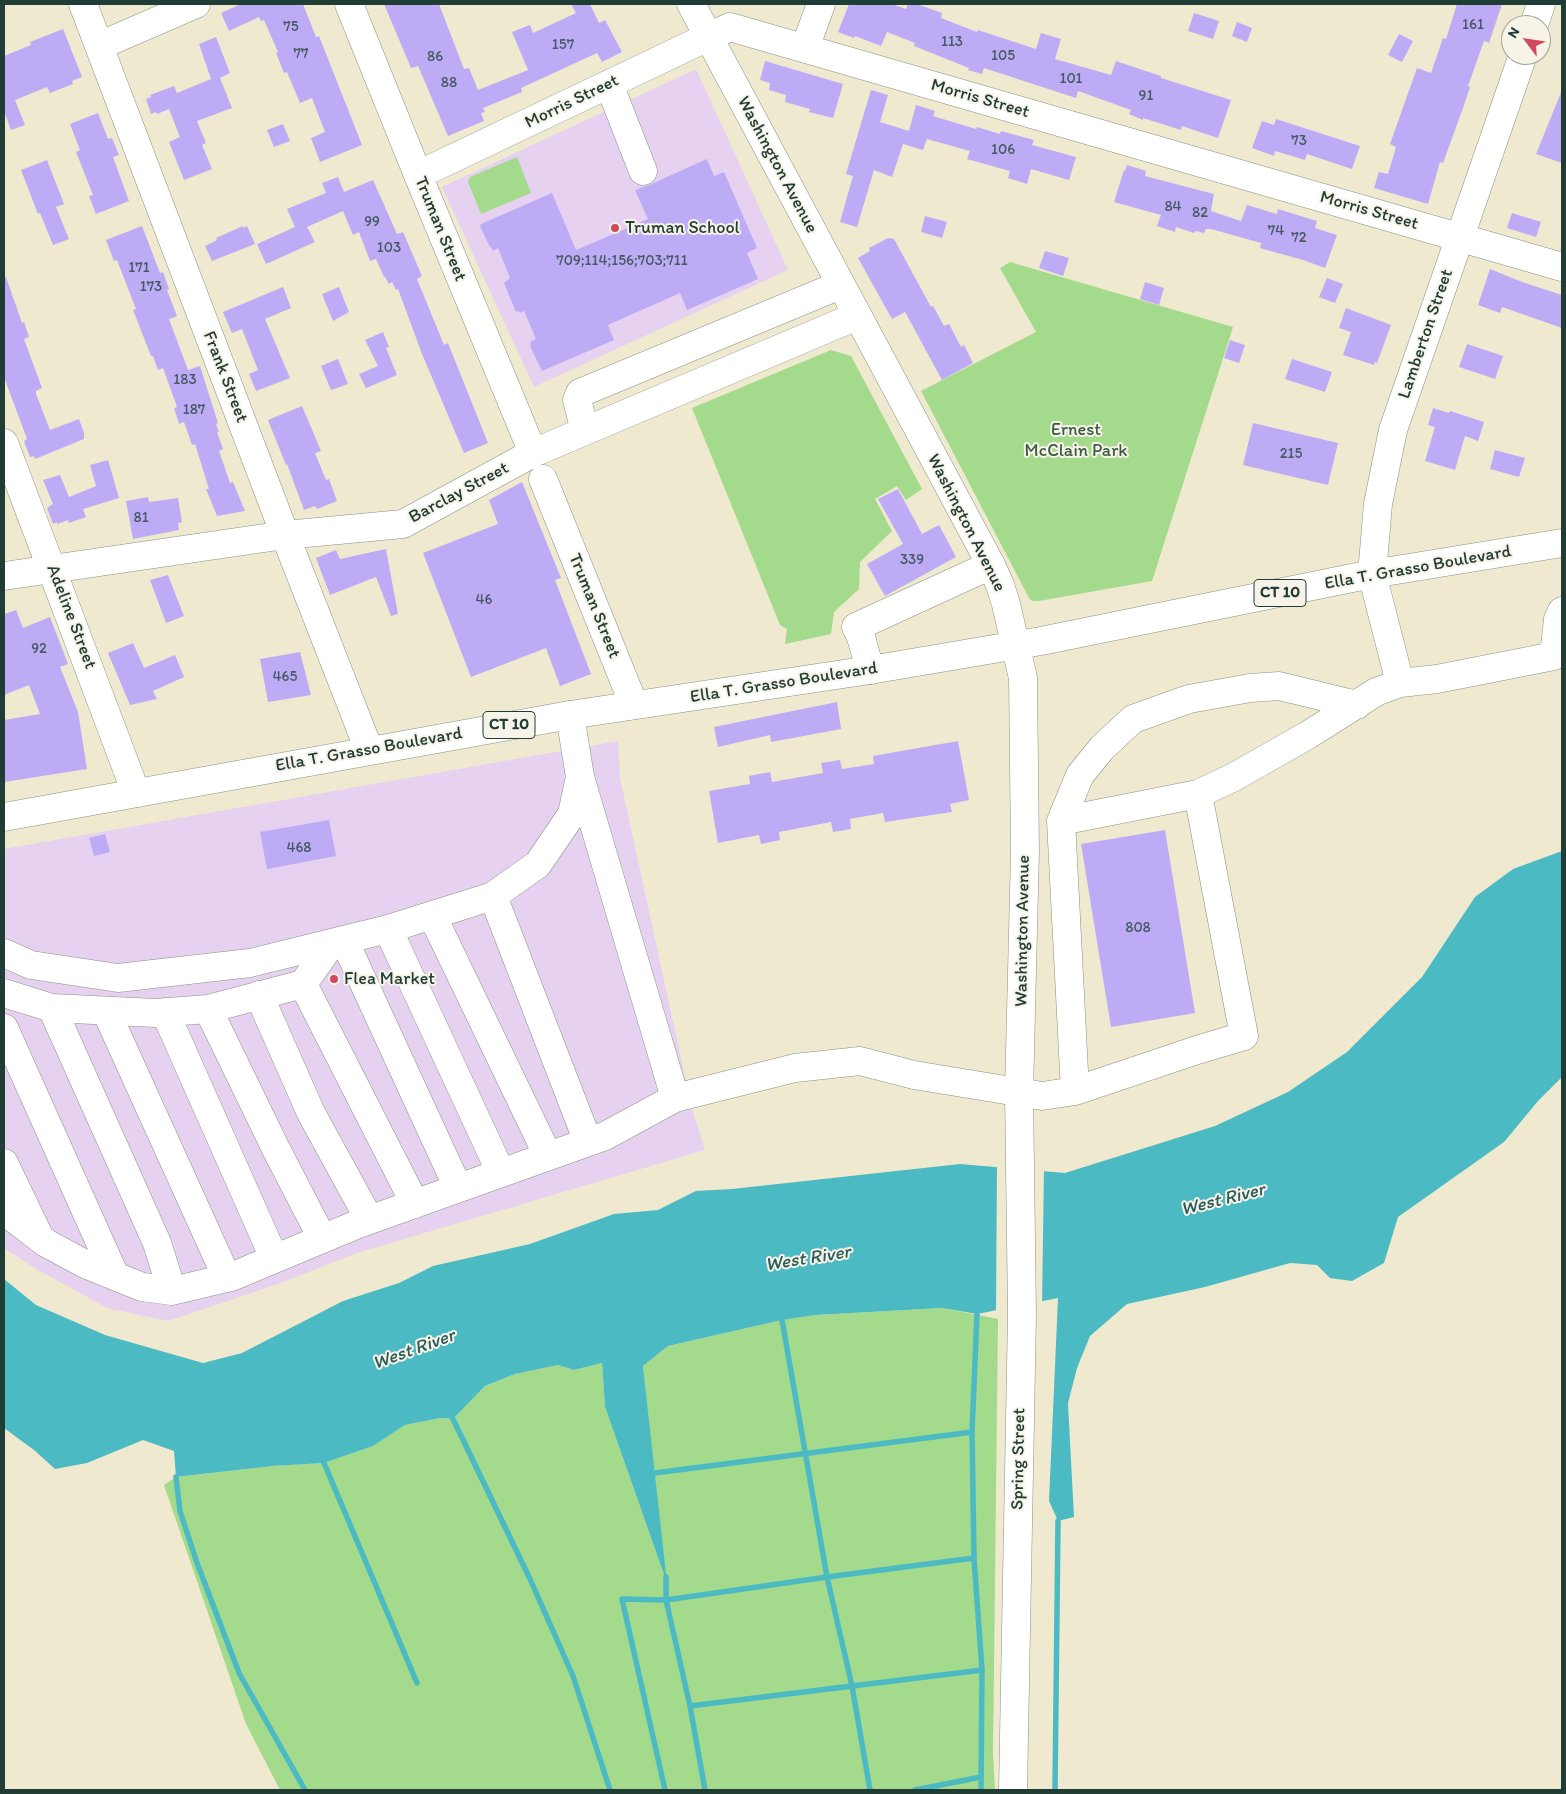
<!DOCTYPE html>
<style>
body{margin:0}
#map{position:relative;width:1566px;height:1794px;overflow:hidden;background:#efe9d0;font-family:Itim,sans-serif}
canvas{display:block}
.frame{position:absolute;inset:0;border:5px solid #1f3d34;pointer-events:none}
.north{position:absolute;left:1501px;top:15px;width:50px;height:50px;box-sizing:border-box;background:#f7f3e8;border:1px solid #a1aaa0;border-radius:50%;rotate:301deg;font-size:14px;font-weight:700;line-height:20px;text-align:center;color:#1f3d34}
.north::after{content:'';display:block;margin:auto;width:18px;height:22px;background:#d1495b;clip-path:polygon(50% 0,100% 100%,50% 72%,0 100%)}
</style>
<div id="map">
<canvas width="1566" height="1794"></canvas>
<div class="frame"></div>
<div class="north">N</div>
</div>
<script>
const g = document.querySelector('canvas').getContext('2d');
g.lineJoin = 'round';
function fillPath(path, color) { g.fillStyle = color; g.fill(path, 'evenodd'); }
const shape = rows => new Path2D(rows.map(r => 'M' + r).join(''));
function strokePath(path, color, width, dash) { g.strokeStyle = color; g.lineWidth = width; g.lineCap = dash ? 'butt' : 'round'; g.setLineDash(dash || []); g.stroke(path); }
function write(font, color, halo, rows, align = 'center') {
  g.font = font + ' Itim,sans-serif'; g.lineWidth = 4; g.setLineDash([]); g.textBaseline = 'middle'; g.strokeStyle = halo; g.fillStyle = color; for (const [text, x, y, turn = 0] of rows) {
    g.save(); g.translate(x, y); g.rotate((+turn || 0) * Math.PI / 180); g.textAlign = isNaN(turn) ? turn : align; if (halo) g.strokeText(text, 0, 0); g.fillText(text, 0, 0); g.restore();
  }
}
fillPath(shape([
 [696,69,788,270,534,387,442,187],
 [618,741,620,778,692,1109,705,1150,357,1253,278,1284,168,1321,107,1308,38,1270,4,1248,4,849]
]), '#e6d2f0');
fillPath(shape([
 [517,157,531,193,481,214,468,182,470,177],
 [1010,262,1233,327,1152,581,1039,601,1032,601,1029,598,921,391,1036,332,1000,268],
 [831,350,851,356,922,489,906,500,897,486,875,499,892,531,860,562,859,589,834,612,831,634,785,644,787,629,780,625,692,408],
 [942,1308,998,1319,993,1754,995,1790,280,1790,246,1724,164,1485,176,1477,273,1466,324,1463,373,1446,405,1425,440,1418,453,1419,485,1386,515,1374,558,1365,574,1370,602,1363,605,1407,666,1580,643,1366,668,1346,782,1320,816,1315]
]), '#a4da8b');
fillPath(shape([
 [1562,851,1562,1077,1538,1101,1504,1142,1398,1217,1384,1263,1352,1281,1330,1278,1317,1265,1290,1263,1205,1287,1127,1304,1090,1336,1077,1368,1068,1403,1074,1517,1058,1521,1049,1501,1058,1298,977,1314,942,1308,816,1315,782,1320,668,1346,643,1366,667,1583,605,1407,602,1363,574,1370,558,1365,515,1374,485,1386,453,1419,440,1418,405,1425,373,1446,324,1463,273,1466,176,1477,174,1451,143,1440,87,1463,55,1469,34,1450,4,1428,4,1279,36,1305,105,1335,203,1363,242,1353,343,1301,399,1283,433,1266,530,1244,614,1214,658,1210,696,1191,732,1189,960,1164,1065,1173,1215,1126,1288,1092,1347,1052,1422,977,1475,897,1513,869]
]), '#4cbac3');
fillPath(shape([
 [997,1164,1044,1168,1042,1304,996,1313]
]), '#efe9d0');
strokePath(shape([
 [977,1314,972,1432,974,1558,982,1670,981,1790],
 [782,1320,827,1577,852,1686,870,1790],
 [453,1419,530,1579,573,1676,610,1790],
 [324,1463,417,1683],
 [647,1474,972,1432],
 [176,1477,180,1511,197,1563,239,1673,305,1790],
 [690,1706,982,1670],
 [665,1790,622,1599,666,1600,666,1577],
 [705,1790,690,1706,666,1600,827,1577,974,1558],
 [915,1790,981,1777],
 [1055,1790,1058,1521]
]), '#4cbac3', 5.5);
fillPath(shape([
 [241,4,303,4,316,37,319,36,362,145,320,162,311,138,325,132,312,98,300,103,287,72,284,73,276,53,278,52,264,20,261,21,259,17,229,31,221,13],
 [384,4,439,4,464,69,469,68,478,90,528,70,512,32,530,25,533,33,576,13,571,4,590,4,599,23,605,20,622,52,602,62,597,53,521,88,522,92,483,108,485,112,481,113,484,121,448,136,422,75,418,66,411,68],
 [849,4,892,4,906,9,908,4,917,4,942,13,941,18,977,32,978,30,1036,49,1041,33,1061,39,1055,59,1111,75,1116,61,1161,76,1161,78,1231,100,1218,138,1182,126,1181,130,1143,118,1143,120,1129,114,1131,110,1078,91,1076,98,984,68,982,74,968,70,969,68,914,46,915,43,887,32,881,46,855,36,854,38,838,32],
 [1457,4,1502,4,1489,43,1484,41,1468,86,1470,87,1463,108,1443,163,1440,162,1428,204,1374,188,1379,172,1388,174,1396,147,1390,144,1417,68,1431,73,1443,38,1446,39],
 [1194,13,1219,21,1213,39,1188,31],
 [1237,22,1252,28,1247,42,1232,36],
 [63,29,82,77,72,81,73,84,50,93,47,87,15,100,25,125,11,130,4,111,4,56,31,45,30,42],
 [1399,34,1413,41,1402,62,1388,55],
 [216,37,230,73,220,78,232,108,197,121,206,143,202,145,212,169,184,180,169,142,180,137,169,109,157,114,156,112,151,114,146,99,151,97,150,95,174,86,177,93,211,79,199,44],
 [765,61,843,84,833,118,809,112,810,109,785,102,786,95,769,90,770,83,760,80],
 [871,90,888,95,880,122,909,131,916,105,935,111,933,116,976,129,977,127,1000,134,1001,131,1034,140,1032,145,1076,157,1069,180,1031,169,1027,184,1008,178,1010,171,967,159,970,151,927,139,923,150,903,144,892,177,874,170,857,227,840,222,853,176,846,174],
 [1562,90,1562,163,1536,154],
 [98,113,108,139,112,138,119,155,113,157,129,201,96,214,89,196,93,195,76,152,80,150,70,124],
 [1276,119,1360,146,1352,169,1307,154,1305,160,1275,151,1274,156,1252,148,1262,121,1274,125],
 [283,124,290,141,274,147,267,130],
 [707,159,714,176,724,172,757,248,747,253,758,279,687,310,680,293,608,325,614,340,542,371,530,346,531,345,530,342,536,339,524,311,520,313,519,311,516,312,504,283,510,278,498,248,493,251,491,247,490,247,480,226,481,224,552,193,576,250,648,219,635,190,649,185],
 [47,160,64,204,56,207,69,239,53,245,40,213,38,214,21,170],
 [1127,165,1146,171,1145,176,1214,194,1211,211,1241,221,1247,205,1277,214,1278,209,1317,221,1315,228,1337,235,1325,268,1303,260,1260,248,1261,243,1211,229,1206,229,1204,233,1196,231,1194,233,1176,227,1175,232,1157,226,1161,215,1114,202,1124,170,1125,171],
 [338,177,344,192,373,180,397,234,403,232,422,276,417,279,444,345,448,343,488,443,464,453,422,354,398,289,396,290,392,282,389,284,385,277,384,277,376,259,370,261,359,232,353,235,343,211,307,227,315,242,266,264,257,244,295,227,287,209,326,193,322,183],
 [1512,213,1541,222,1536,237,1507,228],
 [925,216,947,222,942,238,921,232],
 [142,226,160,273,163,272,169,289,167,290,177,316,169,319,188,370,200,366,218,423,216,424,219,432,217,432,223,449,219,451,230,483,233,482,245,511,217,516,206,489,209,489,195,444,192,445,184,422,179,424,174,408,177,407,163,368,158,370,153,356,151,356,133,310,136,309,117,260,114,261,106,240],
 [243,226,243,228,247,226,255,244,212,261,205,246,217,240,216,238],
 [888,238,894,239,931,307,933,306,944,326,949,324,961,347,964,345,973,363,942,380,905,312,892,319,858,258,870,251,869,248],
 [1045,251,1069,258,1063,276,1039,268],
 [1490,269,1522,282,1562,295,1562,328,1502,307,1500,313,1478,305],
 [4,277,6,277,22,323,24,322,29,337,24,339,42,388,36,391,36,394,50,430,79,419,84,433,84,439,35,459,34,456,30,457,24,441,27,439,4,377],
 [1327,278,1343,284,1335,303,1319,297],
 [1145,282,1164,288,1159,305,1140,299],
 [283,287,291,308,265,319,290,378,256,391,249,374,258,370,242,329,232,333,223,312],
 [339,287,349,312,333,321,322,294],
 [1346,308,1391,325,1377,363,1375,362,1374,365,1343,355,1351,332,1339,328],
 [383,332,389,347,386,348,397,375,366,388,359,374,378,366,365,340],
 [1230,340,1245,345,1239,363,1224,358],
 [1467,344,1503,356,1495,379,1459,367],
 [338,359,348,384,331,390,321,366],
 [1292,359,1332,372,1325,392,1285,379],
 [302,406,321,451,315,453,326,480,329,479,337,501,317,509,315,506,304,510,287,464,286,465,268,420],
 [1433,408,1449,413,1450,411,1484,422,1478,441,1465,436,1455,470,1425,461,1435,427,1428,425],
 [1253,423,1338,443,1328,485,1243,465],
 [1495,450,1525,458,1519,477,1490,469],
 [108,460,119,498,83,509,86,517,69,523,68,520,57,524,57,522,53,524,47,508,53,504,43,480,60,475,69,497,96,486,90,465],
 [522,482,561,578,555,580,591,674,560,686,546,648,471,677,423,553,498,524,489,500],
 [898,489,922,534,939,525,956,557,885,596,867,564,903,544,878,499],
 [148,497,149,502,178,498,182,522,178,523,179,530,133,539,126,501],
 [386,549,398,614,391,616,376,577,330,595,316,558,336,550,340,559],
 [168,575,184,616,166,623,150,580],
 [16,610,23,628,50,617,68,664,60,667,78,712,87,769,4,782,4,720,40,714,29,685,4,695,4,614],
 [133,643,144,668,175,655,184,677,153,691,157,699,130,705,108,653],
 [300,652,311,695,268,702,260,659],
 [837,702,841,729,771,742,770,735,718,747,714,727],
 [958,741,969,800,950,804,952,812,885,822,883,813,850,819,851,829,833,832,831,822,779,832,780,840,761,844,759,835,718,843,709,791,750,784,749,776,770,772,772,782,823,773,821,763,840,760,842,769,874,764,873,756],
 [329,820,336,856,267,869,260,832],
 [1165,830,1195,1013,1111,1027,1081,844],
 [105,834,110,852,94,856,89,838]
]), '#bdacf5');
const minor = shape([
 [83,4,285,535,369,750],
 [349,4,418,175,533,453],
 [1534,25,1541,4],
 [99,46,196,4],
 [805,48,821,4],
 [609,84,643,171],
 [418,175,689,46,730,27,1562,267],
 [585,431,577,400,580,393,840,285],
 [4,443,136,793],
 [543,479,634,705],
 [4,576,285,535,403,524,533,453,857,316],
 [870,670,861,637,856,627,991,565],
 [1400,683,1372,574,1378,504,1393,430,1523,55],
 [580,777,675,1098,795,1068,860,1061,914,1075,1042,1096,1075,1091,1197,1050,1244,1036,1198,794],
 [1061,821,1080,775,1102,748,1133,719,1189,699,1250,688,1279,686,1357,705],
 [493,896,588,1142],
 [432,915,548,1156],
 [388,929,501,1173],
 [344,940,458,1188],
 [4,953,31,965,118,978,250,963,388,929,493,896,538,864,572,814,580,777,570,715],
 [303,984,415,1204],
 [4,993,52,1008,156,1013,208,1009,303,984,332,943],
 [259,995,311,1113,369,1219],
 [52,1008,157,1243,172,1291],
 [208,1009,276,1149,322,1238],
 [106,1011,227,1278],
 [165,1012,274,1258],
 [4,1028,115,1276],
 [1075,1091,1061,821,1198,794,1234,777,1308,735,1376,692,1400,683,1437,679,1554,656,1558,619,1562,611],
 [4,1163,38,1234],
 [4,1211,46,1243,85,1264,142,1287,172,1291,231,1277,358,1224,605,1136,675,1098]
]);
const major = shape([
 [691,4,991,565,1000,585,1006,604,1023,678,1025,851,1019,1093,1022,1314,1013,1790],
 [4,817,570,715,870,670,1041,641,1372,574,1562,543]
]);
strokePath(minor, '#879382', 29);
strokePath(major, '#879382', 29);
strokePath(minor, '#fff', 28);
strokePath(major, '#fff', 28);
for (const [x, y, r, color] of [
 [615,228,5,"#d1495b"],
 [334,979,5,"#d1495b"]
]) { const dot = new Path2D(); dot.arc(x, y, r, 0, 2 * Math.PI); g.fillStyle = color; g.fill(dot); strokePath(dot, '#f7f3e8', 2); }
write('15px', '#465964', null, [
 ["161",1473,25],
 ["75",291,27],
 ["113",952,42],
 ["157",563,45],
 ["77",301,54],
 ["105",1003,56],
 ["86",435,57],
 ["101",1071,79],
 ["88",449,83],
 ["91",1146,96],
 ["73",1299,141],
 ["106",1003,150],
 ["84",1173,207],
 ["82",1200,213],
 ["99",372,222],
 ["74",1276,231],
 ["72",1299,238],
 ["103",389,248],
 ["709;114;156;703;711",622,261],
 ["171",139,268],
 ["173",151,287],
 ["183",185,380],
 ["187",194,410],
 ["215",1291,454],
 ["81",141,518],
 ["339",912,560],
 ["46",484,600],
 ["92",39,649],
 ["465",285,677],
 ["468",299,848],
 ["808",1138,928]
]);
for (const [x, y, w] of [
 [1280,593,52],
 [509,725,52]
]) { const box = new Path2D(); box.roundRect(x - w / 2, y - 13.5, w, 27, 4); g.fillStyle = '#f7f3e8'; g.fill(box); strokePath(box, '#1f3d34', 1); }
write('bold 16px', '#1f3d34', null, [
 ["CT 10",1280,593],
 ["CT 10",509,725]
]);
write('18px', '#1f3d34', '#f7f3e8', [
 ["Morris Street",980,99,16],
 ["Morris Street",572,102,-26],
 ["Washington Avenue",777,165,62],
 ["Morris Street",1369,211,16],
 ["Truman Street",440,229,68],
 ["Lamberton Street",1426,334,-71],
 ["Frank Street",225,377,69],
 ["Barclay Street",459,493,-28],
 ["Washington Avenue",966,523,63],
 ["Ella T. Grasso Boulevard",1418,568,-10],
 ["Truman Street",594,606,68],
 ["Adeline Street",71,617,69],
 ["Ella T. Grasso Boulevard",784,683,-9],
 ["Ella T. Grasso Boulevard",369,750,-10],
 ["Washington Avenue",1023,931,-89],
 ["Spring Street",1019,1459,-89]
]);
write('18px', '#1f3d34', '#f7f3e8', [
 ["Truman School",625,228],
 ["Flea Market",344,979]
], 'left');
write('18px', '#3a5c45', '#f7f3e8', [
 ["Ernest",1076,430],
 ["McClain Park",1076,451]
]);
write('italic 19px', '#2a5c58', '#f7f3e8', [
 ["West River",1223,1200,-14],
 ["West River",808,1259,-9],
 ["West River",414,1350,-20]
]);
</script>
